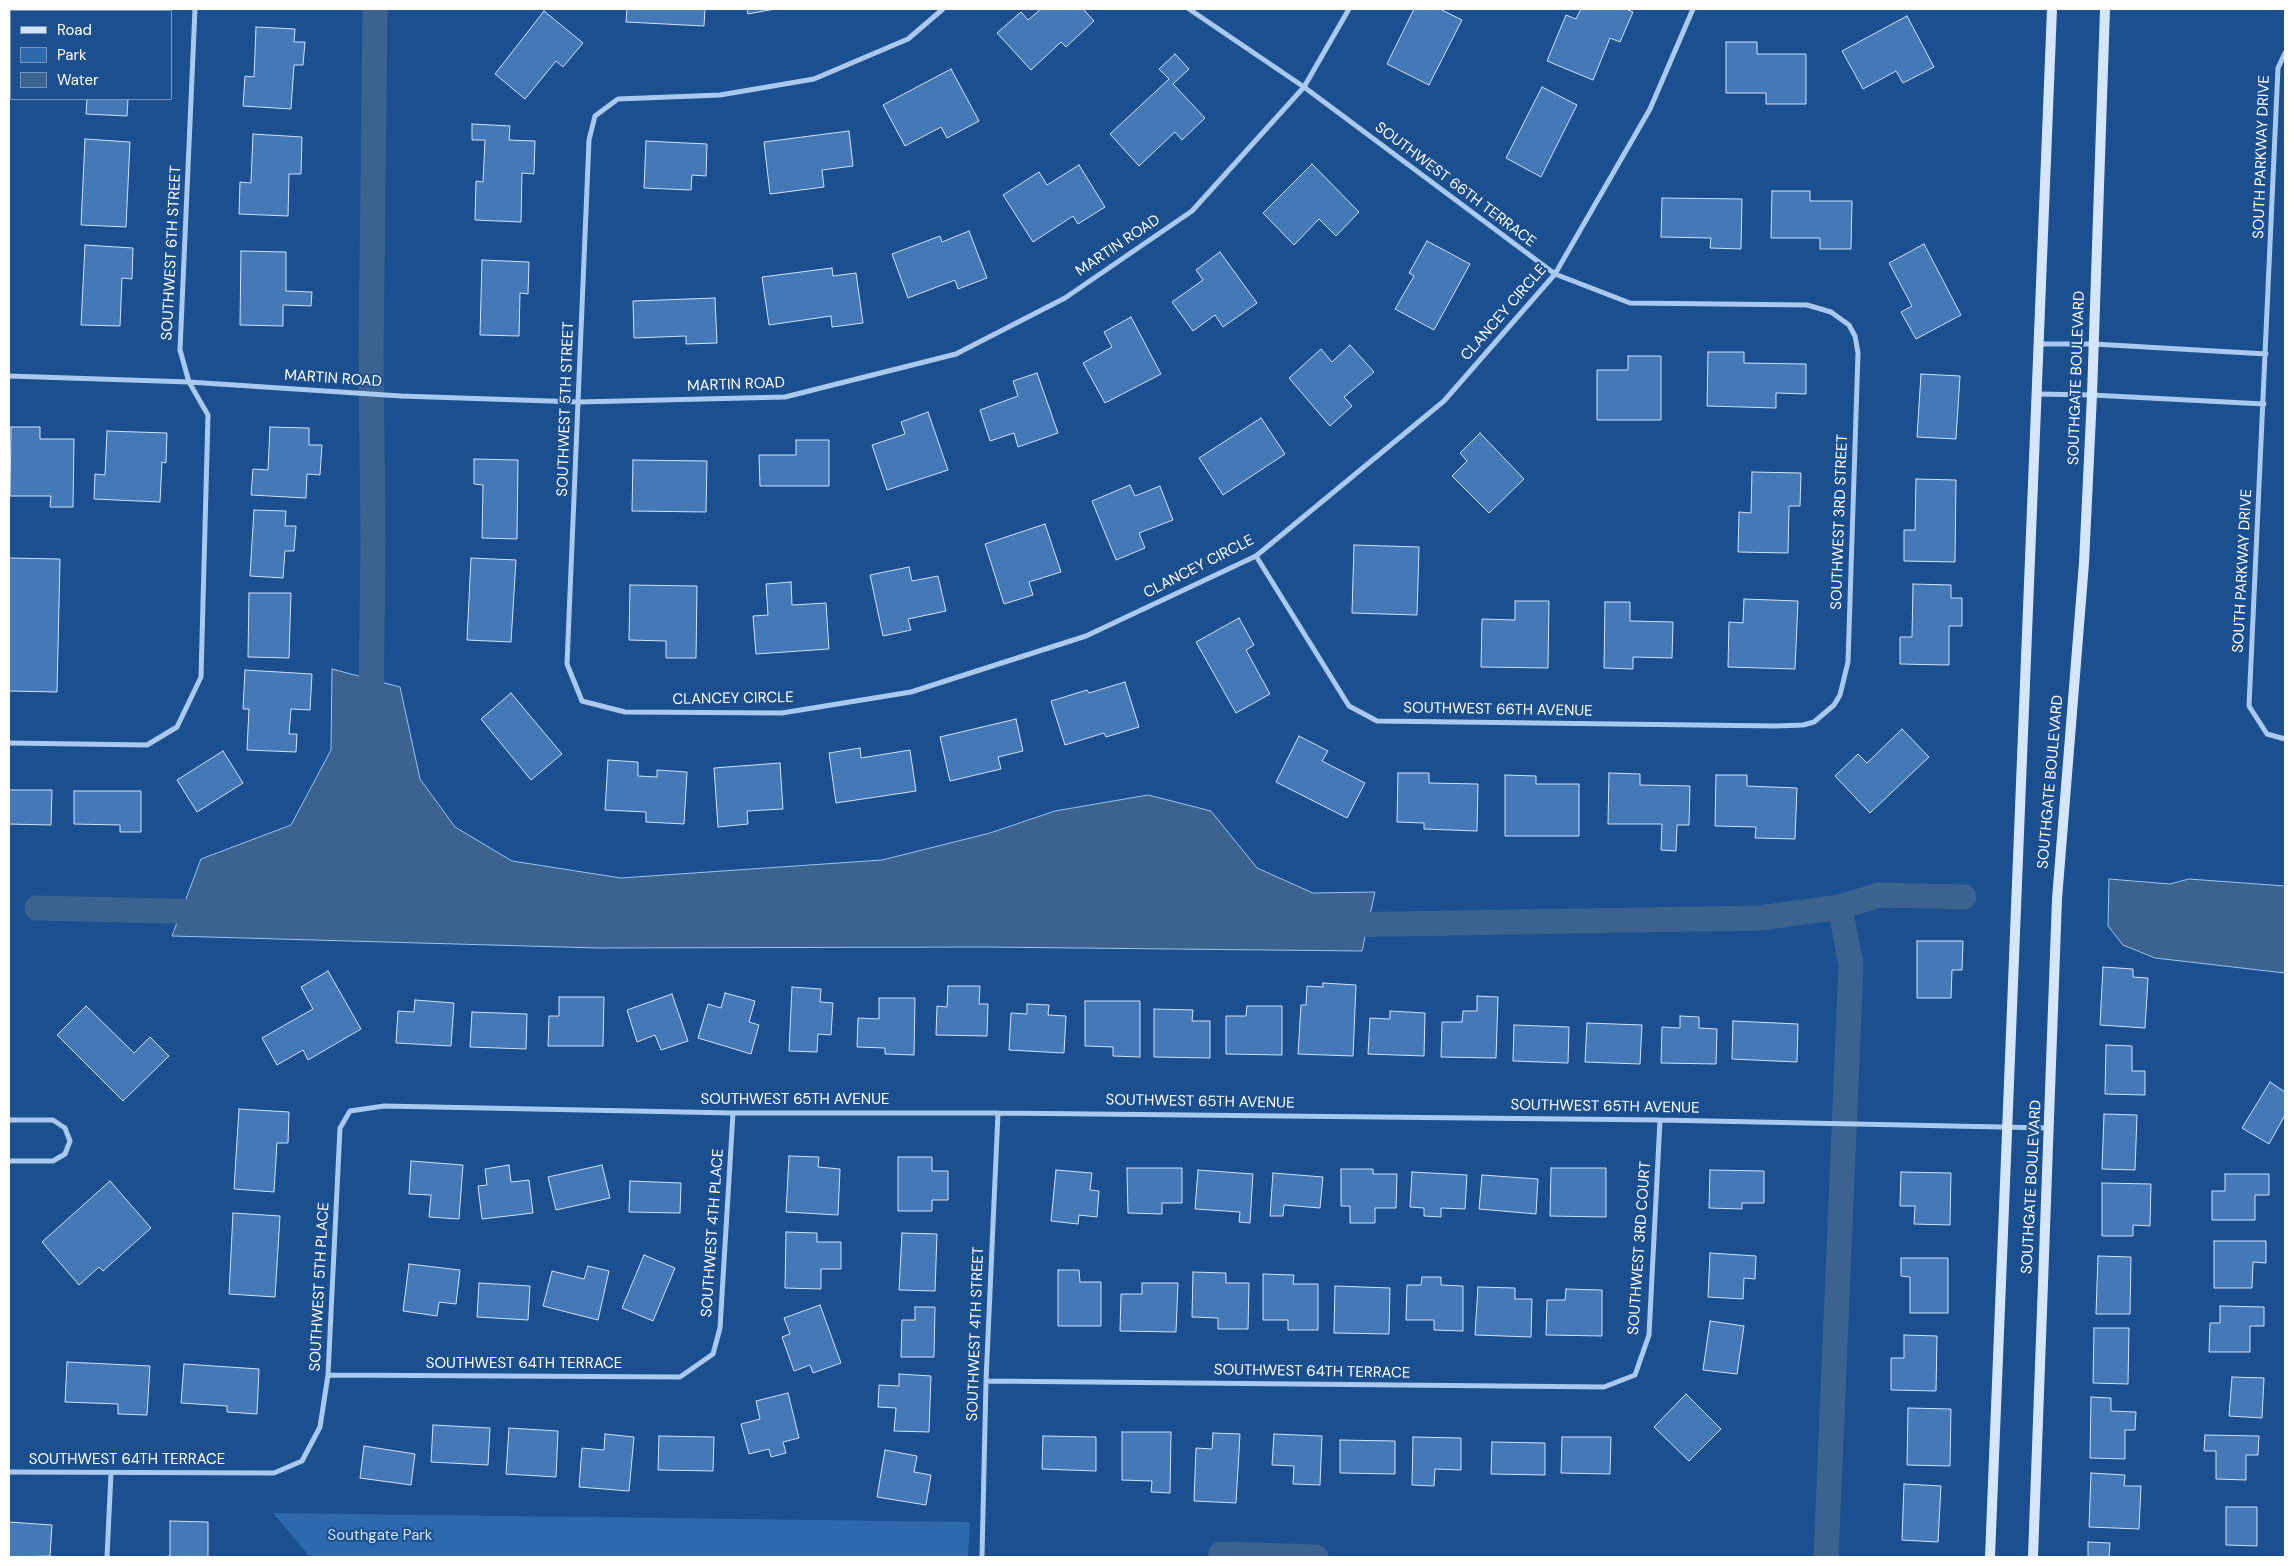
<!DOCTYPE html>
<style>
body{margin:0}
#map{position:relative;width:2294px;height:1566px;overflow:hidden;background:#1b4f8f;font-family:"DM Sans",sans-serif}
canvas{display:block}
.frame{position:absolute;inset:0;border:10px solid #fff;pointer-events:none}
.legend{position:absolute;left:10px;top:10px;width:162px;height:90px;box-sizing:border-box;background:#1b4f8f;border:1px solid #7695bc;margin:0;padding:6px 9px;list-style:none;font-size:15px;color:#fff}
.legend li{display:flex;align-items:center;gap:10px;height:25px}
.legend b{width:25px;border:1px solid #7695bc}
</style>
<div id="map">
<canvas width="2294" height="1566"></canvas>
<div class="frame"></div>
<ul class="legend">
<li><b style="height:6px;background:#d6e6fa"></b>Road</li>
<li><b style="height:14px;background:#2e69ad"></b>Park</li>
<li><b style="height:14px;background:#3c6290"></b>Water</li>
</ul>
</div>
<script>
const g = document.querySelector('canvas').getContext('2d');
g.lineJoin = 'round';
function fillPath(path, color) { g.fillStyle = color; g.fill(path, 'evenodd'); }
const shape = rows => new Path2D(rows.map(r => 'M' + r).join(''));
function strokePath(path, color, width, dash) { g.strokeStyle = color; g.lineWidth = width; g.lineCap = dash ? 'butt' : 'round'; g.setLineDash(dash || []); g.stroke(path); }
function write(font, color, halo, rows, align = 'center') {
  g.font = font + ' "DM Sans",sans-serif'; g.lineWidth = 4; g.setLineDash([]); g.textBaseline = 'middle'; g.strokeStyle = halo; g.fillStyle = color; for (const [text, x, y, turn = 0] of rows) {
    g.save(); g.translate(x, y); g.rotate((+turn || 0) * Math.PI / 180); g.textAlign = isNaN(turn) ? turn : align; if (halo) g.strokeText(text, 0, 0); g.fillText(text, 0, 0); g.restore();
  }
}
fillPath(shape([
 [273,1513,666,1518,970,1522,968,1557,310,1557]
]), '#2e69ad');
const water = shape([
 [332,669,400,687,420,779,455,827,512,861,621,878,882,860,990,833,1055,811,1148,795,1211,811,1257,868,1313,893,1375,892,1362,951,983,947,598,948,172,936,201,859,291,825,331,750,332,669],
 [2109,879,2170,884,2189,879,2285,886,2285,973,2155,958,2123,945,2108,926,2109,879]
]);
fillPath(water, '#3c6290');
strokePath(water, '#9cc4f0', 1);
strokePath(shape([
 [371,714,373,538,371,357,375,9],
 [37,908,214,912],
 [1334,925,1760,918,1840,907,1879,895,1964,897],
 [1221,1557,1221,1554,1316,1557],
 [1826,1557,1851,965,1840,907]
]), '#3c6290', 25);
const building = shape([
 [94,9,133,9,133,11,94,9],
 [627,9,705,9,704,26,626,22,627,9],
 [747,9,775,9,748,14,747,9],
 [1041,9,1083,9,1094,21,1066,47,1061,42,1031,70,997,33,1021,12,1028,20,1041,9],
 [1414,9,1440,9,1462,20,1429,85,1387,64,1414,9],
 [1581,9,1626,9,1633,12,1620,42,1610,38,1593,80,1547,61,1566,15,1576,19,1581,9],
 [544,11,583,43,563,67,556,61,525,99,495,74,544,11],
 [1907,16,1934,67,1903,83,1896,71,1863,89,1842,51,1907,16],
 [256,27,295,29,294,42,305,42,303,65,294,65,291,109,243,106,245,76,254,77,256,27],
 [1726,42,1757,42,1757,54,1806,54,1806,104,1766,104,1766,93,1726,93,1726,42],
 [1175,54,1189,69,1173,84,1205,118,1182,140,1175,132,1139,166,1110,134,1169,79,1159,69,1175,54],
 [951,69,979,121,947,138,941,127,905,146,883,105,951,69],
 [1542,87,1577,105,1541,177,1506,158,1542,87],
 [87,99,128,99,127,116,86,114,87,99],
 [472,124,510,126,509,140,535,141,534,174,522,173,521,222,475,220,476,181,483,182,485,140,472,140,472,124],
 [849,131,853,166,822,170,824,187,770,194,764,142,849,131],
 [253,134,302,137,301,174,289,174,288,216,239,214,240,182,251,183,253,134],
 [85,139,130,142,126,227,81,225,85,139],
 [646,141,707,144,706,176,692,175,691,190,644,188,646,141],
 [1312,164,1359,212,1336,236,1319,219,1294,245,1263,213,1312,164],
 [1079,165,1105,207,1078,224,1073,216,1033,242,1003,195,1039,172,1047,185,1079,165],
 [1772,191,1810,191,1810,201,1852,201,1851,249,1820,249,1820,238,1771,238,1772,191],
 [1662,198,1742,199,1741,249,1710,248,1711,238,1661,237,1662,198],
 [969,231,987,278,958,289,955,280,908,298,892,254,940,236,942,242,969,231],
 [1427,241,1470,264,1434,330,1395,309,1414,276,1409,273,1427,241],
 [1924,244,1961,315,1916,339,1901,312,1912,306,1889,263,1924,244],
 [85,245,133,248,132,279,122,278,120,326,81,325,85,245],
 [241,251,286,252,286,291,312,292,311,306,283,305,283,326,240,325,241,251],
 [1220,252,1257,303,1223,327,1215,315,1193,331,1172,302,1203,280,1196,270,1220,252],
 [482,260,529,262,528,294,520,293,519,336,480,335,482,260],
 [832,268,833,276,856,273,863,323,832,327,831,316,769,325,762,277,832,268],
 [715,298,717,343,686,344,686,336,634,338,633,301,715,298],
 [1131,317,1161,374,1105,403,1083,363,1112,347,1104,332,1131,317],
 [1350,345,1374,372,1344,397,1352,406,1330,426,1289,378,1321,349,1332,362,1350,345],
 [1708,352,1744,352,1744,363,1806,364,1806,394,1776,393,1776,408,1707,406,1708,352],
 [1628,356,1661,356,1661,420,1597,420,1597,370,1628,370,1628,356],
 [1037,373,1058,433,1018,447,1014,433,990,441,980,410,1018,396,1013,381,1037,373],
 [1921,374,1960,376,1956,439,1917,437,1921,374],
 [928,412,948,470,887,490,872,445,905,434,901,422,928,412],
 [1261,418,1285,454,1223,495,1199,458,1261,418],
 [11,427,40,427,40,439,74,439,73,507,50,507,51,496,10,496,11,427],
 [270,427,309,428,309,445,322,445,320,475,307,474,306,498,251,495,253,469,268,470,270,427],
 [107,431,167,433,166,463,162,462,160,502,94,499,95,474,105,475,107,431],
 [1480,433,1524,479,1489,513,1452,476,1467,461,1460,453,1480,433],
 [796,440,829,440,829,486,760,486,759,455,796,455,796,440],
 [474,459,518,460,517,539,482,538,483,485,474,484,474,459],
 [633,460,707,461,706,512,632,511,633,460],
 [1752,472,1801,473,1800,506,1789,506,1788,553,1738,552,1739,512,1751,513,1752,472],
 [1916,479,1956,480,1955,562,1904,561,1904,530,1915,530,1916,479],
 [1130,485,1135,496,1160,486,1173,520,1139,533,1145,548,1116,560,1092,501,1130,485],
 [254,510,286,511,285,526,296,526,294,551,285,551,283,578,250,576,254,510],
 [1045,524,1061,572,1029,582,1033,595,1004,604,985,544,1045,524],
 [1354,545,1419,547,1417,615,1352,613,1354,545],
 [9,558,60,559,57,692,9,691,9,558],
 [471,558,516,560,511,642,467,640,471,558],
 [909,567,912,581,938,576,946,611,908,619,911,630,883,636,870,575,909,567],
 [791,582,792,605,826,603,829,649,756,654,753,616,768,615,766,584,791,582],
 [1913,584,1951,585,1951,598,1962,598,1962,626,1949,626,1949,665,1900,664,1900,637,1912,637,1913,584],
 [630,585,697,586,696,658,666,658,666,641,629,640,630,585],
 [249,593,291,593,289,658,248,657,249,593],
 [1744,599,1798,601,1795,669,1728,667,1729,622,1743,623,1744,599],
 [1515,601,1549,601,1548,668,1481,667,1482,619,1515,620,1515,601],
 [1605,602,1630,602,1630,621,1673,622,1672,658,1633,657,1633,669,1604,668,1605,602],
 [1239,618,1254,645,1246,650,1270,694,1236,713,1196,642,1239,618],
 [245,670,312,674,310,710,291,709,289,734,297,734,296,752,247,750,249,709,243,709,245,670],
 [1125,682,1139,727,1106,737,1104,733,1065,745,1051,701,1087,690,1089,693,1125,682],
 [511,693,562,754,531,780,481,719,511,693],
 [1016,719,1023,751,998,757,1001,769,950,781,940,737,1016,719],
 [1902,729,1929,757,1870,813,1835,776,1858,754,1867,763,1902,729],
 [1299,736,1328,751,1322,761,1365,783,1347,818,1276,782,1299,736],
 [860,748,861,758,910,750,916,791,836,803,829,753,860,748],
 [223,751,243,783,197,812,177,780,223,751],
 [608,760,638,762,638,776,657,777,657,770,687,772,684,824,646,822,646,812,605,810,608,760],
 [780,763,783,809,747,811,748,824,718,827,714,768,780,763],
 [1398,773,1429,773,1429,783,1478,784,1477,831,1424,829,1424,823,1397,822,1398,773],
 [1609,773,1640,774,1640,785,1690,786,1689,825,1677,825,1676,851,1661,850,1662,824,1608,824,1609,773],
 [1505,775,1536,776,1536,784,1579,784,1579,836,1505,836,1505,775],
 [1716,775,1747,775,1747,786,1797,788,1795,839,1755,838,1756,827,1715,826,1716,775],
 [9,790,52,790,51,825,9,824,9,790],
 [74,791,141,791,141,832,120,832,120,825,74,824,74,791],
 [1917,941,1963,941,1962,970,1952,970,1951,998,1917,998,1917,941],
 [2103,967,2133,969,2133,977,2148,978,2145,1028,2100,1025,2103,967],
 [328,971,361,1029,308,1060,303,1050,277,1065,262,1038,313,1009,301,987,328,971],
 [1323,983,1356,985,1353,1056,1298,1054,1301,1005,1306,1005,1307,986,1323,987,1323,983],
 [948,986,980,986,979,1004,988,1004,987,1036,936,1035,937,1006,947,1007,948,986],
 [792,987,821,989,820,1002,833,1003,831,1035,818,1034,817,1052,789,1051,792,987],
 [725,993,755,1001,749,1022,759,1025,751,1054,698,1038,708,1004,721,1008,725,993],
 [672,994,688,1041,661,1050,655,1035,637,1042,627,1010,672,994],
 [1477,996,1498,997,1496,1058,1441,1057,1442,1022,1462,1022,1463,1011,1477,1011,1477,996],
 [559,997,604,997,603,1046,548,1046,549,1016,559,1016,559,997],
 [879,998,915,998,914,1055,885,1054,885,1048,857,1047,858,1018,879,1019,879,998],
 [415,1000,454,1003,451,1046,396,1043,398,1011,414,1012,415,1000],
 [1085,1001,1140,1001,1140,1057,1113,1056,1113,1047,1085,1046,1085,1001],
 [1027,1004,1049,1005,1048,1015,1066,1016,1064,1053,1009,1050,1011,1013,1027,1014,1027,1004],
 [86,1006,134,1053,150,1037,169,1056,123,1101,57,1035,86,1006],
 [1247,1006,1282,1006,1282,1055,1226,1054,1226,1016,1246,1016,1247,1006],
 [1154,1009,1193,1010,1192,1021,1210,1021,1210,1058,1154,1057,1154,1009],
 [1390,1011,1425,1013,1424,1056,1368,1054,1370,1018,1390,1019,1390,1011],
 [472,1012,527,1014,526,1049,470,1047,472,1012],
 [1680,1016,1699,1017,1699,1028,1717,1029,1716,1064,1661,1063,1662,1027,1680,1028,1680,1016],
 [1733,1021,1798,1024,1797,1062,1732,1059,1733,1021],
 [1587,1023,1642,1025,1640,1064,1585,1062,1587,1023],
 [1514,1025,1569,1027,1568,1063,1513,1061,1514,1025],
 [2106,1045,2132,1046,2132,1071,2145,1071,2145,1095,2105,1094,2106,1045],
 [2270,1082,2285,1092,2285,1115,2269,1144,2242,1128,2270,1082],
 [239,1109,289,1112,288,1143,277,1143,274,1192,234,1189,239,1109],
 [2104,1114,2137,1115,2135,1170,2102,1169,2104,1114],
 [789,1156,819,1157,818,1167,840,1169,838,1215,786,1212,789,1156],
 [898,1157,932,1157,932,1171,948,1171,948,1200,932,1200,932,1211,898,1211,898,1157],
 [411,1161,463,1165,459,1219,429,1217,431,1195,409,1194,411,1161],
 [509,1165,511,1182,529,1180,533,1213,482,1219,478,1186,487,1185,485,1169,509,1165],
 [602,1165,610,1198,556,1210,548,1177,602,1165],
 [1127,1168,1182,1168,1182,1203,1162,1203,1162,1214,1128,1213,1127,1168],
 [1551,1168,1606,1168,1606,1217,1550,1216,1551,1168],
 [1341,1169,1373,1169,1373,1174,1397,1174,1396,1208,1375,1208,1375,1223,1350,1223,1350,1206,1341,1206,1341,1169],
 [1056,1170,1092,1173,1090,1190,1099,1191,1097,1217,1079,1215,1078,1224,1051,1221,1056,1170],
 [1198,1170,1253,1174,1250,1223,1239,1222,1240,1212,1195,1209,1198,1170],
 [1710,1170,1764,1171,1764,1203,1742,1203,1742,1209,1709,1208,1710,1170],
 [1412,1172,1467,1175,1465,1209,1441,1208,1441,1217,1424,1216,1424,1208,1410,1207,1412,1172],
 [1901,1172,1951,1173,1950,1225,1914,1224,1915,1206,1900,1206,1901,1172],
 [1273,1173,1323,1177,1320,1208,1284,1205,1283,1216,1270,1216,1273,1173],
 [2225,1174,2269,1174,2269,1195,2255,1195,2255,1220,2212,1220,2212,1191,2225,1191,2225,1174],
 [1482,1175,1538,1179,1536,1214,1479,1209,1482,1175],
 [110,1181,151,1228,103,1271,99,1267,79,1285,42,1242,110,1181],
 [630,1181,681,1183,680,1213,629,1212,630,1181],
 [2102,1183,2151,1184,2150,1226,2133,1225,2133,1236,2102,1236,2102,1183],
 [233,1213,280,1216,275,1297,229,1294,233,1213],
 [786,1232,817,1233,817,1242,841,1242,841,1269,821,1269,821,1289,785,1288,786,1232],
 [902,1233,937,1234,935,1291,899,1290,902,1233],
 [2214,1241,2266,1241,2266,1263,2253,1262,2252,1288,2214,1288,2214,1241],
 [1710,1253,1756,1256,1755,1279,1744,1278,1743,1299,1708,1297,1710,1253],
 [644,1255,675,1268,653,1321,622,1308,644,1255],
 [2098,1256,2131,1257,2130,1314,2096,1314,2098,1256],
 [1901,1258,1948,1258,1948,1313,1910,1313,1910,1277,1901,1276,1901,1258],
 [409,1264,460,1270,456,1304,439,1302,437,1316,403,1311,409,1264],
 [588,1266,609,1271,598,1320,543,1306,552,1271,584,1279,588,1266],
 [1058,1270,1079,1270,1080,1282,1101,1282,1101,1326,1058,1326,1058,1270],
 [1193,1272,1226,1273,1226,1283,1249,1283,1248,1329,1218,1329,1218,1318,1192,1317,1193,1272],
 [1263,1274,1294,1275,1293,1284,1318,1284,1318,1330,1288,1330,1288,1320,1263,1320,1263,1274],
 [1422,1277,1441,1277,1441,1285,1463,1286,1463,1331,1434,1330,1434,1320,1406,1320,1407,1285,1421,1285,1422,1277],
 [479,1283,530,1286,528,1320,477,1317,479,1283],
 [1142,1283,1178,1283,1176,1332,1120,1331,1121,1294,1142,1294,1142,1283],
 [1335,1286,1390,1288,1389,1334,1334,1333,1335,1286],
 [1478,1287,1515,1288,1515,1299,1532,1299,1531,1337,1475,1335,1478,1287],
 [1566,1289,1602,1290,1602,1336,1546,1335,1547,1300,1565,1300,1566,1289],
 [820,1305,841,1363,813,1373,810,1365,794,1371,782,1337,790,1334,784,1318,820,1305],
 [2220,1306,2264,1307,2264,1326,2250,1326,2250,1352,2209,1352,2210,1323,2220,1323,2220,1306],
 [915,1307,935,1307,934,1357,901,1357,902,1320,915,1320,915,1307],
 [1710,1321,1744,1326,1737,1374,1703,1370,1710,1321],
 [2094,1328,2129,1328,2128,1384,2093,1383,2094,1328],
 [1904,1335,1937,1336,1936,1391,1891,1390,1891,1358,1904,1358,1904,1335],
 [67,1362,150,1366,147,1415,118,1414,118,1404,65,1402,67,1362],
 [184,1364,259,1369,257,1414,227,1412,227,1406,181,1403,184,1364],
 [899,1374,931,1376,929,1432,894,1431,896,1408,878,1407,879,1385,899,1386,899,1374],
 [2232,1377,2264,1378,2262,1418,2229,1416,2232,1377],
 [788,1393,799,1438,783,1442,786,1453,771,1457,769,1449,749,1454,741,1424,760,1419,756,1401,788,1393],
 [1686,1394,1721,1429,1689,1461,1654,1427,1686,1394],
 [2091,1397,2111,1398,2111,1411,2136,1412,2135,1430,2125,1430,2125,1459,2090,1458,2091,1397],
 [1908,1408,1951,1409,1950,1466,1907,1465,1908,1408],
 [433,1425,490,1428,488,1465,431,1462,433,1425],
 [509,1428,558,1431,556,1477,506,1474,509,1428],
 [1122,1432,1171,1432,1170,1493,1151,1492,1152,1481,1122,1480,1122,1432],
 [1213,1433,1240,1434,1236,1503,1194,1501,1196,1448,1212,1449,1213,1433],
 [605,1434,634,1437,629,1491,579,1487,582,1448,604,1450,605,1434],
 [1274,1434,1322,1436,1320,1485,1293,1484,1294,1466,1272,1465,1274,1434],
 [2205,1435,2259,1436,2258,1455,2246,1455,2246,1480,2216,1479,2216,1451,2204,1451,2205,1435],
 [659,1436,714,1437,713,1471,658,1470,659,1436],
 [1043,1436,1096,1437,1096,1471,1042,1469,1043,1436],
 [1413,1437,1461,1438,1461,1470,1435,1469,1434,1486,1412,1485,1413,1437],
 [1562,1437,1611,1437,1610,1474,1561,1473,1562,1437],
 [1340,1440,1395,1441,1395,1474,1340,1473,1340,1440],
 [1492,1442,1545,1443,1545,1475,1491,1474,1492,1442],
 [364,1446,415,1454,411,1485,360,1478,364,1446],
 [885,1450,917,1456,914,1472,931,1475,926,1505,877,1497,885,1450],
 [2091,1473,2125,1475,2124,1486,2141,1486,2139,1529,2089,1527,2091,1473],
 [1904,1484,1941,1486,1938,1542,1902,1540,1904,1484],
 [2226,1507,2257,1507,2257,1546,2226,1545,2226,1507],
 [170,1521,208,1522,208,1557,161,1557,170,1556,170,1521],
 [9,1522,52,1525,50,1556,9,1557,9,1522],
 [2088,1542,2110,1543,2109,1557,2088,1557,2088,1542]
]);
fillPath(building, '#4478b7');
strokePath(building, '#cfe3fa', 1);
strokePath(shape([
 [943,9,908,39,814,79,720,95,618,99,595,116,589,140,567,664,582,701,625,712,782,713,911,692,1086,636,1256,556,1444,401,1555,274,1650,109,1693,9],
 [1189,9,1304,87,1555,274,1630,303,1807,305,1831,312,1849,325,1855,336,1858,353,1848,662,1840,695,1834,705,1814,722,1803,725,1776,726,1377,721,1349,706,1256,556],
 [2285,53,2278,68,2249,706,2267,734,2285,739],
 [2039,344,2094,344,2266,354],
 [9,376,189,382,401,396,579,402,785,397,956,354,1065,298,1192,211,1304,87,1349,9],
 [2037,394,2092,395,2264,404],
 [9,743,147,745,177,727,201,677,208,415,189,382,180,350,195,9],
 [9,1120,53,1120,65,1128,70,1141,65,1154,53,1161,9,1161],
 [328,1375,680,1377,713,1354,720,1328,733,1113],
 [986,1381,1604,1387,1635,1375,1649,1335,1660,1120],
 [9,1472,274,1473,302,1461,320,1427,328,1375,340,1128,350,1111,384,1106,733,1113,998,1113,1660,1120,2050,1128],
 [107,1557,111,1473],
 [982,1557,986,1381,998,1113]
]), '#a9c9ee', 5);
strokePath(shape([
 [1990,1557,2052,9],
 [2033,1557,2057,899,2084,563,2092,395,2105,9]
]), '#d6e6fa', 10);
write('15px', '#fff', '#1b4f8f', [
 ["SOUTH PARKWAY DRIVE",2262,157,-88],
 ["SOUTHWEST 66TH TERRACE",1455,185,37],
 ["MARTIN ROAD",1118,246,-34],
 ["SOUTHWEST 6TH STREET",172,253,-87],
 ["CLANCEY CIRCLE",1504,313,-49],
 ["SOUTHGATE BOULEVARD",2077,378,-88],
 ["MARTIN ROAD",333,379,4],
 ["MARTIN ROAD",736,385,-2],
 ["SOUTHWEST 5TH STREET",566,409,-88],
 ["SOUTHWEST 3RD STREET",1840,522,-88],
 ["CLANCEY CIRCLE",1199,567,-27],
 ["SOUTH PARKWAY DRIVE",2243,571,-87],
 ["CLANCEY CIRCLE",733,699,-1],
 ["SOUTHWEST 66TH AVENUE",1498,710,1],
 ["SOUTHGATE BOULEVARD",2051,782,-85],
 ["SOUTHWEST 65TH AVENUE",795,1100],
 ["SOUTHWEST 65TH AVENUE",1200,1102,1],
 ["SOUTHWEST 65TH AVENUE",1605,1107,1],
 ["SOUTHGATE BOULEVARD",2032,1187,-87],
 ["SOUTHWEST 4TH PLACE",713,1233,-86],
 ["SOUTHWEST 3RD COURT",1640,1248,-86],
 ["SOUTHWEST 5TH PLACE",320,1287,-87],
 ["SOUTHWEST 4TH STREET",976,1334,-88],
 ["SOUTHWEST 64TH TERRACE",524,1364],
 ["SOUTHWEST 64TH TERRACE",1312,1372,1],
 ["SOUTHWEST 64TH TERRACE",127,1460]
]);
write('15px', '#cfe3fa', '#1b4f8f', [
 ["Southgate Park",380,1536]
]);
</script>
